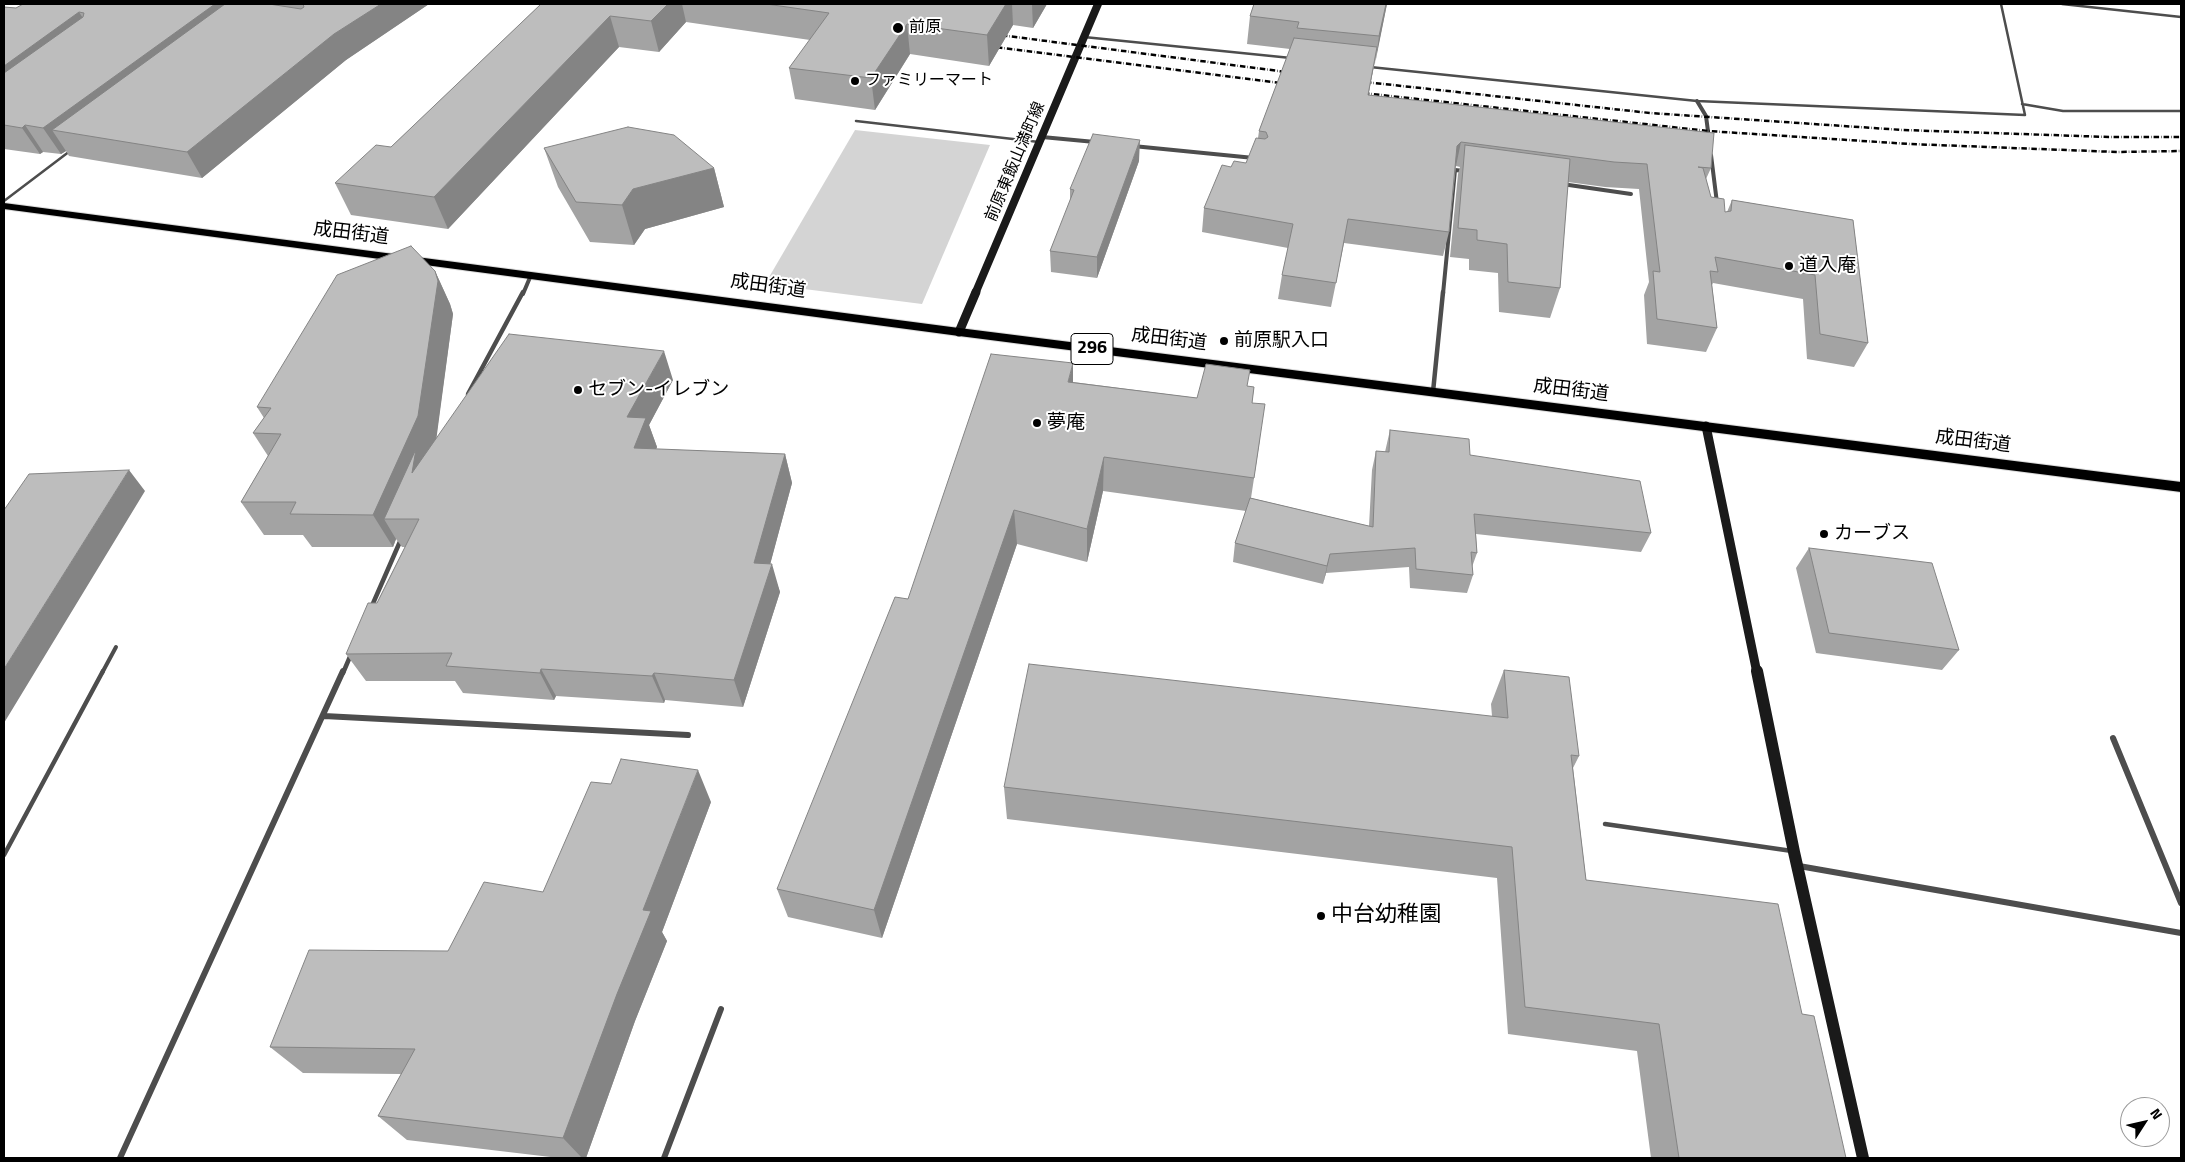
<!DOCTYPE html>
<meta charset="utf-8">
<style>
body{margin:0}
#map{position:relative;width:2185px;height:1162px;overflow:hidden;background:#fff;font-family:"Titillium Web",sans-serif}
canvas{display:block}
.frame{position:absolute;inset:0;border:5px solid #000;pointer-events:none}
.north{position:absolute;left:2120px;top:1097px;width:50px;height:50px;box-sizing:border-box;background:#fff;border:1px solid #999;border-radius:50%;rotate:55deg;font-size:14px;font-weight:700;line-height:20px;text-align:center;color:#000}
.north::after{content:'';display:block;margin:auto;width:18px;height:22px;background:#000;clip-path:polygon(50% 0,100% 100%,50% 72%,0 100%)}
</style>
<div id="map">
<canvas width="2185" height="1162"></canvas>
<div class="frame"></div>
<div class="north">N</div>
</div>
<script>
const g = document.querySelector('canvas').getContext('2d');
g.lineJoin = 'round';
function fillPath(path, color) { g.fillStyle = color; g.fill(path, 'evenodd'); }
const shape = rows => new Path2D(rows.map(r => 'M' + r).join(''));
function strokePath(path, color, width, dash) { g.strokeStyle = color; g.lineWidth = width; g.lineCap = dash ? 'butt' : 'round'; g.setLineDash(dash || []); g.stroke(path); }
function write(font, color, halo, rows, align = 'center') {
  g.font = font + ' "Titillium Web","Noto Sans JP",sans-serif'; g.lineWidth = 4; g.setLineDash([]); g.textBaseline = 'middle'; g.strokeStyle = halo; g.fillStyle = color; for (const [text, x, y, turn = 0] of rows) {
    g.save(); g.translate(x, y); g.rotate((+turn || 0) * Math.PI / 180); g.textAlign = isNaN(turn) ? turn : align; if (halo) g.strokeText(text, 0, 0); g.fillText(text, 0, 0); g.restore();
  }
}
fillPath(shape([
 [855,130,990,145,922,304,765,284]
]), '#d4d4d4');
const highway = shape([
 [4,203,959,328,2181,482,2181,492,959,336,4,209,4,203]
]);
strokePath(highway, '#dbdbdb', 2);
strokePath(shape([
 [2062,4,2181,17],
 [1084,37,1291,58],
 [1370,67,1697,101,2025,115,2001,4],
 [2022,104,2063,111,2181,111],
 [856,121,1039,142],
 [4,201,70,151]
]), '#4d4d4d', 2.5);
strokePath(shape([
 [102,673,116,647]
]), '#4d4d4d', 4);
strokePath(shape([
 [1605,824,1792,851],
 [4,855,103,671]
]), '#4d4d4d', 4.5);
strokePath(shape([
 [1697,101,1706,116,1709,139],
 [1042,137,1095,142],
 [1133,146,1254,158],
 [1711,155,1717,203],
 [1562,184,1631,194],
 [523,294,531,275],
 [1443,294,1455,170,1464,171]
]), '#4d4d4d', 4);
strokePath(shape([
 [1433,392,1443,292],
 [468,394,523,292],
 [371,608,402,537],
 [343,673,352,652]
]), '#4d4d4d', 4.5);
strokePath(shape([
 [324,716,688,735],
 [2113,738,2181,903],
 [1799,866,2181,933],
 [120,1158,343,671],
 [664,1158,721,1009]
]), '#4d4d4d', 6);
strokePath(shape([
 [975,294,1098,4]
]), '#1a1a1a', 8);
strokePath(shape([
 [959,332,976,292],
 [1706,426,1757,673]
]), '#1a1a1a', 9);
strokePath(shape([
 [1757,671,1794,852,1863,1158]
]), '#1a1a1a', 12);
fillPath(highway, '#000');
strokePath(shape([
 [992,34,1294,73],
 [987,46,1289,84],
 [1356,81,1650,113,1903,130,2109,137,2181,137],
 [1354,92,1708,131,1910,144,2117,152,2181,151]
]), '#000', 2.5, [5.5, 2, 0.5, 2]);
fillPath(shape([
 [23,4,429,4,346,60,202,178,69,156,66,151,61,154,43,152,40,154,4,149,4,7,16,8],
 [541,4,1047,4,1033,28,1013,25,989,66,910,54,875,110,795,99,789,68,810,40,686,22,659,52,619,47,448,229,351,215,335,183,391,147],
 [1254,4,1387,4,1368,95,1711,168,1706,179,1711,197,1725,212,1727,212,1732,200,1853,220,1868,343,1854,367,1807,359,1803,299,1713,283,1712,285,1717,328,1706,352,1647,344,1644,295,1649,282,1639,189,1605,187,1568,182,1560,288,1550,318,1499,312,1498,273,1469,270,1469,259,1450,257,1458,174,1460,167,1456,166,1449,232,1443,256,1344,243,1331,307,1278,299,1282,275,1288,248,1202,232,1204,208,1231,167,1246,163,1258,138,1259,131,1290,49,1247,44,1250,16],
 [544,148,714,168,724,207,645,229,634,245,590,242,558,187],
 [1139,161,1097,278,1051,272,1050,251,1070,202,1070,189],
 [435,271,450,304,453,314,436,438,673,380,649,425,657,447,656,449,785,454,792,483,770,564,780,592,743,707,665,700,664,703,556,696,554,700,463,693,455,681,366,681,346,654,377,603,405,547,402,547,396,539,393,547,312,547,303,535,264,535,241,502,268,456,253,433,264,418,257,407],
 [1073,382,1197,398,1248,386,1254,387,1252,403,1260,439,1251,498,1369,526,1372,470,1376,451,1385,452,1390,430,1470,455,1651,533,1641,552,1476,534,1477,553,1472,567,1473,575,1467,593,1410,588,1409,567,1326,573,1323,584,1233,562,1235,543,1246,511,1103,491,1087,562,1017,544,882,938,788,917,777,889,908,599],
 [1809,548,1959,650,1942,670,1816,653,1796,568],
 [1504,670,1579,756,1573,768,1586,880,1802,1014,1846,1158,1651,1158,1637,1051,1508,1034,1497,878,1007,819,1004,787,1492,716,1491,704],
 [711,802,662,932,667,941,635,1021,586,1158,559,1158,407,1140,378,1116,401,1074,303,1073,270,1047,448,951,543,892]
]), '#a3a3a3');
fillPath(shape([
 [215,4,237,4,52,130,66,151,61,154,43,128],
 [381,4,429,4,346,60,202,178,187,152,334,34],
 [668,4,682,4,686,22,659,52,651,21],
 [1006,4,1012,4,1013,25,989,66,987,35],
 [1032,4,1047,4,1033,28],
 [1386,4,1387,4,1375,64,1379,36],
 [79,12,95,37,4,104,4,66],
 [610,16,619,47,448,229,434,197],
 [907,24,910,54,875,110,871,78],
 [1377,47,1373,70,1364,119,1368,95],
 [25,125,43,152,40,154,22,128],
 [1140,140,1139,161,1097,278,1097,257],
 [1461,142,1456,166,1451,170,1457,146],
 [714,168,724,207,645,229,634,245,622,205,633,189],
 [435,271,450,304,453,314,435,449,384,519,396,539,393,547,373,515],
 [664,351,673,380,649,425,657,447,644,477,634,448,627,417],
 [1073,363,1073,398,1068,382],
 [785,454,792,483,763,591,754,563],
 [1104,457,1103,491,1087,562,1087,529],
 [129,470,145,491,4,723,4,669],
 [1014,510,1017,544,882,938,874,910],
 [1330,554,1326,573,1323,584,1327,566],
 [772,564,780,592,743,707,734,680],
 [541,669,556,696,554,700,540,673],
 [654,673,665,700,664,703,652,676],
 [698,770,711,802,662,932,667,941,635,1021,586,1158,582,1158,563,1138,643,910]
]), '#848484');
const building = shape([
 [23,4,215,4,43,128,25,125,22,128,4,125,4,73,83,17,84,13,79,12,4,66,4,7,16,8,23,4],
 [225,4,269,4,301,9,304,7,303,4,381,4,334,34,187,152,52,130,225,4],
 [541,4,668,4,651,21,610,16,434,197,335,183,376,145,391,147,541,4],
 [766,4,1006,4,987,35,907,24,871,78,789,68,829,13,766,4],
 [1254,4,1386,4,1379,36,1297,28,1299,22,1250,16,1254,4],
 [1294,38,1377,47,1368,95,1714,133,1711,168,1698,167,1703,168,1711,197,1724,199,1725,212,1731,211,1732,200,1853,220,1868,343,1820,334,1815,275,1715,257,1718,272,1710,271,1717,328,1657,319,1653,271,1660,272,1647,164,1614,162,1461,142,1457,146,1449,232,1348,219,1336,283,1282,275,1293,224,1204,208,1222,165,1231,167,1234,161,1246,163,1256,138,1265,139,1268,137,1266,132,1259,131,1294,38],
 [628,127,674,135,714,168,633,189,622,205,576,202,544,148,628,127],
 [1093,134,1140,140,1097,257,1050,251,1074,190,1070,189,1093,134],
 [1465,145,1570,159,1560,288,1508,282,1507,244,1477,240,1477,230,1458,228,1465,145],
 [411,246,435,271,438,281,418,416,373,515,290,514,296,502,241,502,281,434,253,433,271,408,257,407,337,275,411,246],
 [509,334,664,351,627,417,646,418,634,448,785,454,754,563,772,564,734,680,654,673,652,676,541,669,540,673,446,666,452,653,346,654,368,603,377,603,419,519,384,519,416,449,412,473,509,334],
 [991,354,1073,363,1068,382,1197,398,1206,364,1250,370,1247,386,1254,387,1252,403,1265,404,1254,478,1104,457,1087,529,1014,510,874,910,777,889,895,597,908,599,991,354],
 [1390,430,1469,439,1470,455,1640,481,1651,533,1474,514,1477,553,1471,552,1473,575,1416,569,1415,548,1330,554,1327,566,1235,543,1250,498,1373,527,1376,451,1389,452,1390,430],
 [129,470,4,669,4,510,29,474,129,470],
 [1809,548,1932,563,1959,650,1829,633,1809,548],
 [1029,664,1508,718,1504,670,1569,677,1579,756,1571,755,1586,880,1778,904,1802,1014,1814,1016,1846,1158,1679,1158,1659,1024,1525,1007,1512,847,1004,787,1029,664],
 [621,759,698,770,643,910,651,911,617,994,563,1138,378,1116,415,1049,270,1047,309,950,448,951,484,882,543,892,591,782,611,784,621,759]
]);
fillPath(building, '#bdbdbd');
strokePath(building, '#848484', 1);
for (const [x, y, r, color] of [
 [898,28,6,"#000"],
 [855,81,5,"#000"],
 [1789,266,5,"#000"],
 [1224,341,5,"#000"],
 [578,390,5,"#000"],
 [1037,423,5,"#000"],
 [1824,534,5,"#000"],
 [1321,916,5,"#000"]
]) { const dot = new Path2D(); dot.arc(x, y, r, 0, 2 * Math.PI); g.fillStyle = color; g.fill(dot); strokePath(dot, '#fff', 2); }
write('16px', '#000', '#fff', [
 ["前原",909,28],
 ["ファミリーマート",865,81]
], 'left');
write('16px', '#000', '#fff', [
 ["前原東飯山満町線",1016,162,-67]
]);
for (const [x, y, w] of [
 [1092,349,42]
]) { const box = new Path2D(); box.roundRect(x - w / 2, y - 15.5, w, 31, 4); g.fillStyle = '#fff'; g.fill(box); strokePath(box, '#000', 1); }
write('bold 18px', '#000', null, [
 ["296",1092,349]
]);
write('19px', '#000', '#fff', [
 ["成田街道",351,234,7],
 ["成田街道",768,287,8],
 ["成田街道",1169,340,7],
 ["成田街道",1571,391,7],
 ["成田街道",1973,442,7]
]);
write('19px', '#000', '#fff', [
 ["道入庵",1799,266],
 ["前原駅入口",1234,341],
 ["セブン-イレブン",588,390],
 ["夢庵",1047,423],
 ["カーブス",1834,534]
], 'left');
write('22px', '#000', '#fff', [
 ["中台幼稚園",1331,916]
], 'left');
</script>
